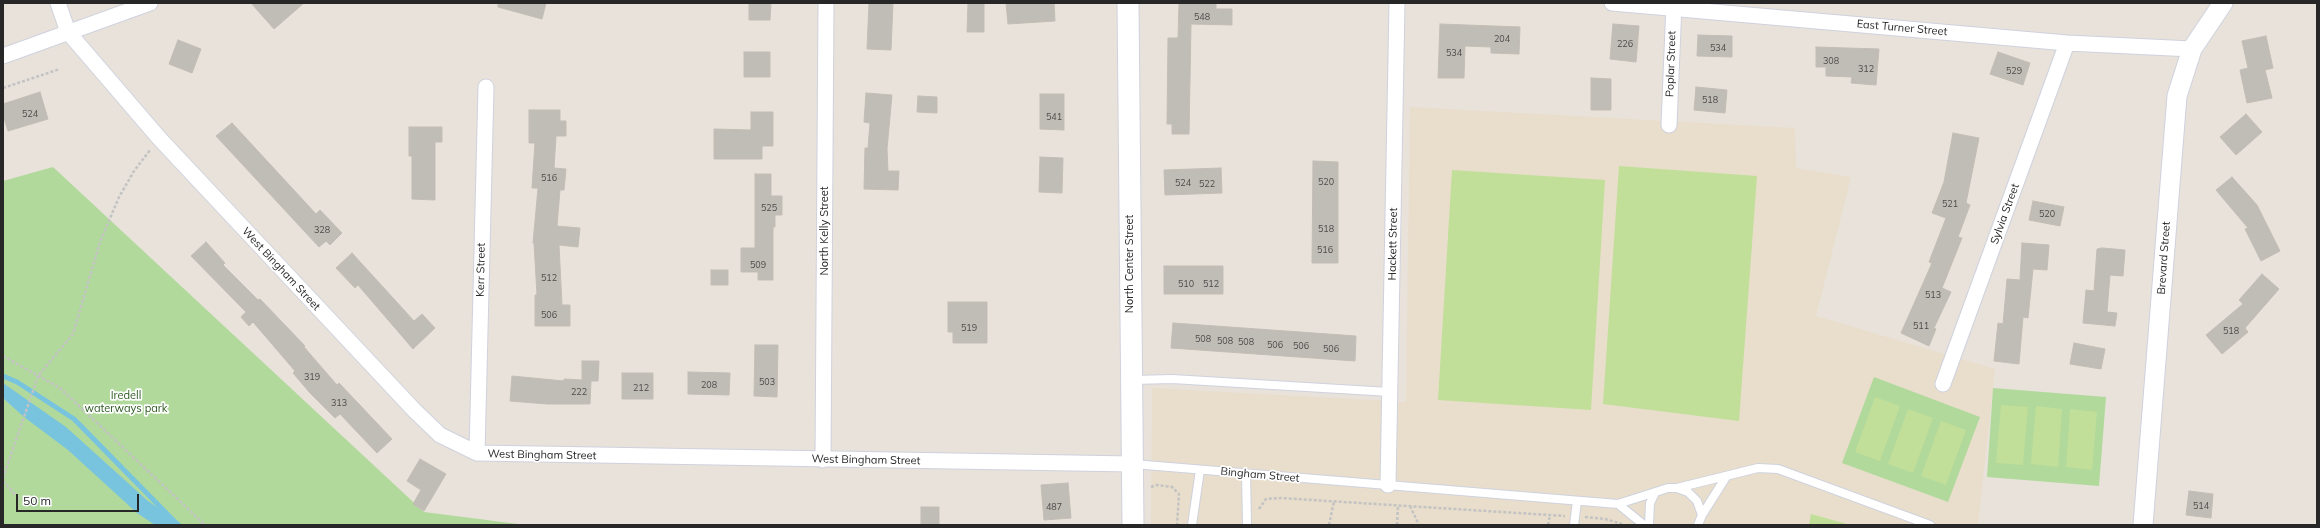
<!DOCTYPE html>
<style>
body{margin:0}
#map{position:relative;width:2320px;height:528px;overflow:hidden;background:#e8e2da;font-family:Mulish,sans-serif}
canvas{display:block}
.frame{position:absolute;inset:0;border:4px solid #272727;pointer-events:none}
.scale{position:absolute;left:16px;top:494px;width:123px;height:18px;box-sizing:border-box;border:2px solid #272727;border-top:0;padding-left:5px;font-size:12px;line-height:14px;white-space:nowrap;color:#272727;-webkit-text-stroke:3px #fff;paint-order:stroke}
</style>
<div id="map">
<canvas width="2320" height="528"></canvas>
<div class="frame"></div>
<div class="scale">50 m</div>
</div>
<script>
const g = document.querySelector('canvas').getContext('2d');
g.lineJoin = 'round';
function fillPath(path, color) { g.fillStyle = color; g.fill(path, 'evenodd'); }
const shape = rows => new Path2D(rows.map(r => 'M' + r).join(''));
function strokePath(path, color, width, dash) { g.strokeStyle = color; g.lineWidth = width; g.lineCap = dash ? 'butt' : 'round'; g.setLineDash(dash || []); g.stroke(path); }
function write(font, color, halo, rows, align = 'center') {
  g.font = font + ' Mulish,sans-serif'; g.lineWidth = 3.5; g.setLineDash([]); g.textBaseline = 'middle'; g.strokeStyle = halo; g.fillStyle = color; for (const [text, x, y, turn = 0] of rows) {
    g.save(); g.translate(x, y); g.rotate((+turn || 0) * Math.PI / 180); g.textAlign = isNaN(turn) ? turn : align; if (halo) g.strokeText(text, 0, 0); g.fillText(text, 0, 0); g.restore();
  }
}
fillPath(shape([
 [1410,107,1795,128,1796,168,1851,177,1816,316,1995,369,1978,525,1151,525,1152,388,1406,402]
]), '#e8decb');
fillPath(shape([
 [53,167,424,512,526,525,3,525,3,181],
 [1874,377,1980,417,1948,502,1842,463],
 [1993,388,2106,397,2099,486,1987,477]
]), '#b1d99c');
fillPath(shape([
 [1619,166,1757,176,1739,421,1603,404],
 [1452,170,1605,180,1591,410,1438,400],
 [1875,397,1900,406,1880,461,1855,452],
 [2001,405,2028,407,2023,465,1996,463],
 [2036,406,2062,409,2058,467,2031,464],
 [1908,409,1933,418,1913,473,1888,464],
 [2070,409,2097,412,2092,470,2066,467],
 [1941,421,1966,430,1946,485,1921,476],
 [1811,514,1829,519,1850,525,1809,525]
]), '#c1df99');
fillPath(shape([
 [3,383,66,427,148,501,183,525,155,525,137,513,68,450,24,417,3,398]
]), '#78c4df');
strokePath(shape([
 [3,376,17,382,74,419,178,525]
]), '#78c4df', 5);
const building = shape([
 [251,3,304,3,274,29,251,3],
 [498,3,546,3,542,19,498,7,498,3],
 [749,3,771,3,770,20,749,20,749,3],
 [869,3,893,3,891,50,867,49,869,3],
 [968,3,984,3,984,32,967,32,968,3],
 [1006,3,1054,3,1055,21,1008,24,1006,3],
 [1179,3,1216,3,1216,9,1232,9,1232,25,1191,24,1189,134,1172,134,1172,124,1167,124,1168,38,1178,38,1179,3],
 [1440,24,1520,27,1519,54,1491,53,1491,47,1465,46,1464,78,1438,78,1440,24],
 [1613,24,1639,26,1636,62,1610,59,1613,24],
 [1698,35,1732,36,1732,57,1697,56,1698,35],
 [2266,36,2273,68,2265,70,2272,98,2247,103,2240,70,2248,68,2242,41,2266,36],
 [178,40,201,49,192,73,169,64,178,40],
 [1816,47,1879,49,1876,85,1851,83,1852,77,1826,76,1826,67,1816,67,1816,47],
 [744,52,770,52,770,77,744,77,744,52],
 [1998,52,2030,63,2023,85,1990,74,1998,52],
 [1591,78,1611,79,1611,110,1591,110,1591,78],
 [1696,87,1727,90,1725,113,1694,110,1696,87],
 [40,92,48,119,8,131,3,115,3,104,40,92],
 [866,93,892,95,887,149,888,171,899,171,898,190,864,189,865,148,868,148,870,123,864,122,866,93],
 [1040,94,1064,94,1064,130,1040,129,1040,94],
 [918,96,937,97,937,113,917,112,918,96],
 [529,110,560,110,560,121,566,121,566,136,556,136,554,168,566,169,564,190,560,190,557,226,580,228,578,247,559,245,562,305,570,305,570,326,535,326,535,295,537,295,534,243,533,243,538,188,532,188,535,143,529,143,529,110],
 [751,112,773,112,773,146,762,146,762,159,714,159,714,129,751,130,751,112],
 [2246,114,2262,132,2236,155,2220,137,2246,114],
 [232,123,316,214,320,210,342,233,330,245,326,241,319,247,216,136,232,123],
 [409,127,442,127,442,142,435,142,435,200,412,199,412,156,409,156,409,127],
 [1953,133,1979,138,1966,203,1970,205,1958,237,1962,238,1942,288,1951,292,1934,328,1936,329,1929,346,1901,333,1932,263,1929,262,1946,218,1932,213,1944,182,1953,133],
 [1040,157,1063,158,1062,193,1039,192,1040,157],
 [1313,161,1338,162,1338,263,1312,263,1313,161],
 [1221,168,1222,193,1165,195,1164,170,1221,168],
 [755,174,771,174,771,196,782,196,782,215,775,215,775,227,773,227,773,280,758,280,758,272,741,272,741,248,755,248,755,174],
 [2232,177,2257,205,2280,251,2261,261,2245,229,2248,228,2216,190,2232,177],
 [2033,201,2064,207,2060,226,2029,220,2033,201],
 [206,242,225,263,223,265,258,300,260,299,305,346,304,347,337,385,339,383,392,439,377,453,340,414,335,418,310,393,293,373,295,371,253,322,249,326,241,317,246,312,191,256,206,242],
 [2022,243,2049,245,2047,270,2033,269,2028,318,2023,317,2019,364,1994,361,1998,323,2003,324,2007,279,2020,280,2022,243],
 [2102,248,2125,250,2123,276,2110,275,2107,312,2117,313,2115,326,2083,323,2086,290,2094,291,2097,249,2102,248],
 [352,253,414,321,422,314,435,328,413,349,358,285,355,288,336,268,352,253],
 [1164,266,1223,266,1223,294,1164,294,1164,266],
 [711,270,728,270,728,285,711,285,711,270],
 [2262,274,2279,289,2245,328,2248,332,2222,354,2206,335,2243,304,2239,300,2262,274],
 [948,302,987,302,987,343,953,343,953,332,948,332,948,302],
 [1173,323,1356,336,1355,361,1171,348,1173,323],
 [2074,343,2105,349,2101,369,2070,364,2074,343],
 [755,345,778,345,777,397,754,396,755,345],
 [582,361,599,361,598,381,591,381,590,404,547,404,510,401,512,376,564,381,564,379,582,380,582,361],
 [688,372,730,373,729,395,688,394,688,372],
 [622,373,653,373,653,399,622,399,622,373],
 [420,459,446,474,424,511,413,504,421,490,407,481,420,459],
 [1068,483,1071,518,1044,520,1041,485,1068,483],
 [2189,491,2213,494,2211,518,2186,515,2189,491],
 [921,507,939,507,939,525,921,525,921,507]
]);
fillPath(building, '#c0bcb6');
strokePath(building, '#c3bdb4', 1);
const service = shape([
 [1132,380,1172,379,1390,392],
 [1133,464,1618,504,1668,488,1677,488,1688,492,1697,501,1702,515,1698,525],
 [1246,473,1247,525],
 [1677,488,1758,468,1778,469,1930,525],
 [1618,504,1644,525],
 [1702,515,1726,477],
 [1192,525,1200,470],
 [1574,525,1577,501],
 [1649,525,1650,503,1655,493]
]);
const minor = shape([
 [58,3,68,32,159,138,414,410,440,435,477,453,1132,464],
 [1612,3,2067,43,2192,49],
 [3,56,150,3],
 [1669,125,1674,3],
 [1943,384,2067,43],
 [477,453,486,87],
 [823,460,826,3],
 [1388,485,1397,3]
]);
const tertiary = shape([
 [2143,525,2177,96,2192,49,2223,3]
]);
const secondary = shape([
 [1128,3,1133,525]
]);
strokePath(service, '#cfd2de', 10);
strokePath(minor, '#cfd2de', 17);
strokePath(tertiary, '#cfd2de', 21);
strokePath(secondary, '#cfd2de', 23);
strokePath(shape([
 [3,88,60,69],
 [3,356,60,388,205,525],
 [3,478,38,376,73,334,100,242,119,197,134,171,150,150],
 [3,481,20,500],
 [1151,487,1157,485,1172,487,1179,494,1177,525],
 [1410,506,1419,525],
 [1259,509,1266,499,1281,498,1565,516],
 [1585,517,1605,519,1622,524],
 [1329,525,1334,501],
 [1397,525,1398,506],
 [1548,525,1550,515]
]), '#c3c3c3', 2.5, [3, 2]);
strokePath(service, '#fff', 8);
strokePath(minor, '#fff', 15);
strokePath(tertiary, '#fff', 19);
strokePath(secondary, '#fff', 21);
write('9px', '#4d4c4b', null, [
 ["548",1202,17],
 ["204",1502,39],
 ["226",1625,44],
 ["534",1718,48],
 ["534",1454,53],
 ["308",1831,61],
 ["312",1866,69],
 ["529",2014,71],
 ["518",1710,100],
 ["524",30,114],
 ["541",1054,117],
 ["516",549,178],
 ["520",1326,182],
 ["524",1183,183],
 ["522",1207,184],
 ["521",1950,204],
 ["525",769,208],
 ["520",2047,214],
 ["518",1326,229],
 ["328",322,230],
 ["516",1325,250],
 ["509",758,265],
 ["512",549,278],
 ["510",1186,284],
 ["512",1211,284],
 ["513",1933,295],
 ["506",549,315],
 ["511",1921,326],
 ["519",969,328],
 ["518",2231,331],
 ["508",1203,339],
 ["508",1225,341],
 ["508",1246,342],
 ["506",1275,345],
 ["506",1301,346],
 ["506",1331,349],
 ["319",312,377],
 ["503",767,382],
 ["208",709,385],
 ["212",641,388],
 ["222",579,392],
 ["313",339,403],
 ["514",2201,506],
 ["487",1054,507]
]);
write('11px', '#272727', '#fff', [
 ["East Turner Street",1902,28,5],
 ["Poplar Street",1671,64,-88],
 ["Sylvia Street",2005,214,-70],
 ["North Kelly Street",825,231,-90],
 ["Hackett Street",1393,244,-89],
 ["Brevard Street",2164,258,-86],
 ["North Center Street",1130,264,-90],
 ["West Bingham Street",281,269,47],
 ["Kerr Street",481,270,-89],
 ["West Bingham Street",542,455,1],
 ["West Bingham Street",866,460,1],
 ["Bingham Street",1260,475,5]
]);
write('11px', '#2d5a21', '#fff', [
 ["Iredell",126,396],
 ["waterways park",126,409]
]);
</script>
